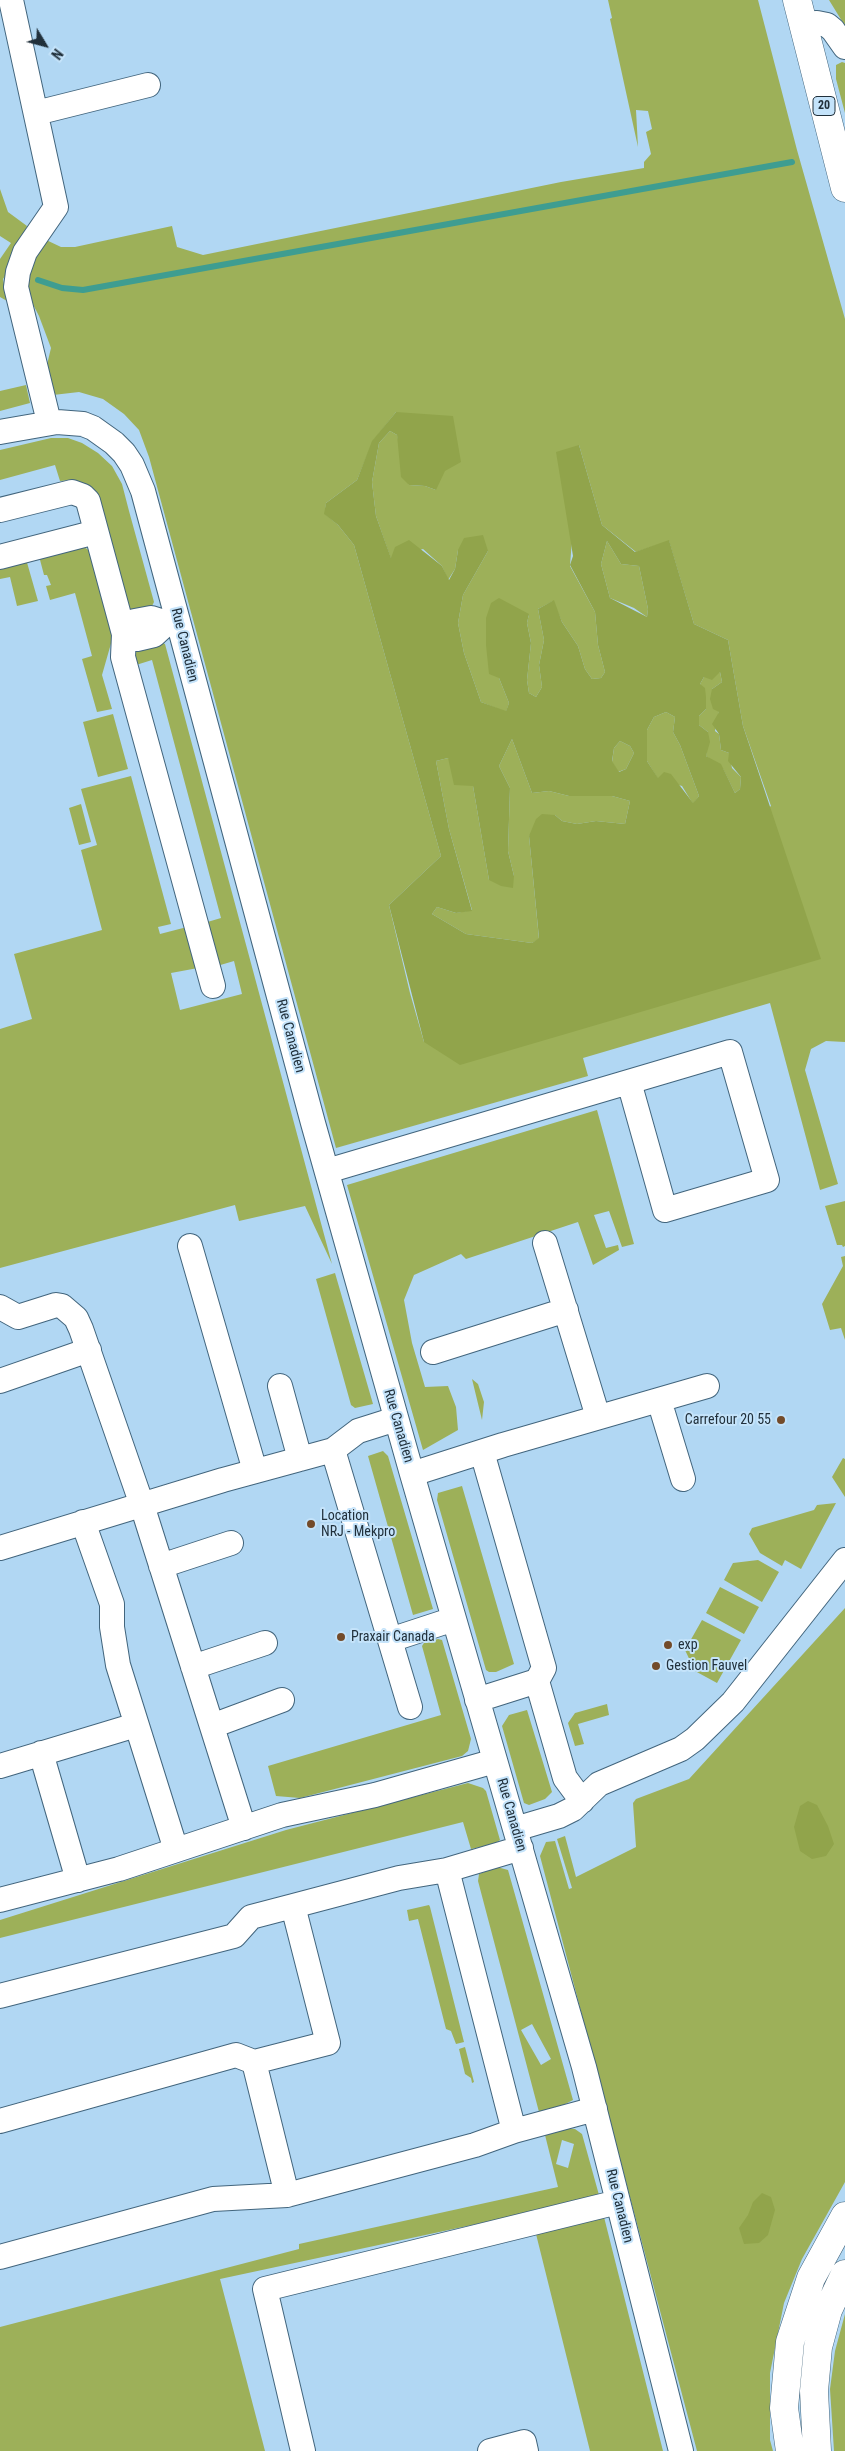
<!DOCTYPE html>
<style>
body{margin:0}
#map{position:relative;width:845px;height:2451px;overflow:hidden;background:#b1d7f3;font-family:"Roboto Condensed",sans-serif}
canvas{display:block}
.north{position:absolute;left:20px;top:20px;width:50px;height:50px;-webkit-text-stroke:4px #c4e3fa;paint-order:stroke;rotate:127deg;font-size:14px;font-weight:700;line-height:20px;text-align:center;color:#21303b}
.north::after{content:'';display:block;margin:auto;width:18px;height:22px;background:#21303b;clip-path:polygon(50% 0,100% 100%,50% 72%,0 100%)}
</style>
<div id="map">
<canvas width="845" height="2451"></canvas>
<div class="north">N</div>
</div>
<script>
const g = document.querySelector('canvas').getContext('2d');
g.lineJoin = 'round';
function fillPath(path, color) { g.fillStyle = color; g.fill(path, 'evenodd'); }
const shape = rows => new Path2D(rows.map(r => 'M' + r).join(''));
function strokePath(path, color, width, dash) { g.strokeStyle = color; g.lineWidth = width; g.lineCap = dash ? 'butt' : 'round'; g.setLineDash(dash || []); g.stroke(path); }
function write(font, color, halo, rows, align = 'center') {
  g.font = font + ' "Roboto Condensed",sans-serif'; g.lineWidth = 4; g.setLineDash([]); g.textBaseline = 'middle'; g.strokeStyle = halo; g.fillStyle = color; for (const [text, x, y, turn = 0] of rows) {
    g.save(); g.translate(x, y); g.rotate((+turn || 0) * Math.PI / 180); g.textAlign = isNaN(turn) ? turn : align; if (halo) g.strokeText(text, 0, 0); g.fillText(text, 0, 0); g.restore();
  }
}
fillPath(shape([
 [608,0,758,0,797,150,845,319,845,1042,826,1041,811,1049,805,1070,838,1184,820,1190,770,1003,583,1058,588,1076,336,1148,149,457,139,430,124,414,103,399,79,392,53,395,45,373,51,348,39,316,25,289,30,256,42,238,61,247,75,247,172,226,177,247,203,255,561,182,644,168,644,162,651,154,646,132,652,129,648,111,636,110,638,147,610,19,612,18],
 [396,412,436,490,425,486,409,485,397,435,390,431,379,443,372,482,376,516,391,559,423,549,442,566,448,580,455,569,458,550,488,551,463,595,458,623,464,653,481,702,506,712,509,703,499,678,529,614,527,623,531,643,527,680,529,693,536,697,542,687,539,665,544,640,538,609,553,601,562,622,578,646,585,669,592,679,601,678,605,672,598,645,595,612,570,566,579,445,602,525,636,552,669,541,694,624,728,640,743,726,771,806,424,1042,410,993,389,905,441,856,354,545,338,525,325,514,326,503,357,480,373,441],
 [829,0,845,0,845,26],
 [842,62,845,63,845,113,836,79,836,65],
 [0,189,8,212,27,226,11,267,3,279,7,301,0,297,0,259,11,243,0,236],
 [26,385,30,403,0,411,0,391],
 [51,438,68,438,82,443,98,453,112,466,122,484,129,511,154,602,151,608,132,615,129,609,85,484,73,480,60,481,55,465,0,480,0,450],
 [607,541,621,564,639,566,648,609,647,617,634,608,610,598,601,564],
 [84,547,90,551,114,633,102,675,112,709,97,712,82,659,92,656,75,593,50,600,46,586,51,585,47,575,44,575,39,556],
 [26,559,38,601,17,606,10,577,0,579,0,567],
 [161,642,165,644,332,1264,305,1206,239,1221,235,1205,0,1268,0,1029,32,1019,14,954,102,930,81,850,97,845,81,789,131,776,171,924,158,927,160,934,187,927,198,968,171,973,180,1010,242,994,234,961,217,966,204,923,221,918,152,660,136,665,134,658,139,645],
 [720,672,722,682,712,689,719,712,715,731,719,734,721,750,729,753,732,768,741,777,740,789,735,793,723,769,706,756,708,732,699,725,699,716,706,709,700,684,704,677],
 [666,712,675,717,673,732,680,745,699,796,693,804,682,786,658,779,647,761,647,730,654,717],
 [113,714,128,769,98,777,83,722],
 [512,739,532,793,549,791,569,796,612,796,630,801,625,824,596,821,577,824,562,821,555,815,529,836,539,939,532,943,466,934,432,914,437,907,456,913,472,910,449,829,436,761,448,758,473,786,489,880,514,876,508,851,510,788,499,766],
 [620,741,630,746,634,753,626,769,618,772,612,762,614,748],
 [81,804,91,842,79,845,69,808],
 [597,1110,634,1244,622,1247,609,1211,594,1215,606,1248,618,1245,619,1250,593,1265,578,1222,466,1259,461,1254,414,1275,404,1300,412,1343,425,1387,448,1386,456,1407,458,1430,423,1450,347,1185],
 [845,1201,845,1246,843,1247,842,1245,837,1245,825,1206],
 [845,1256,845,1340,841,1328,830,1330,822,1304,843,1266,841,1257],
 [335,1273,373,1404,355,1408,351,1405,316,1279],
 [472,1379,478,1384,484,1402,482,1420],
 [383,1451,388,1456,433,1609,413,1615,368,1456],
 [843,1458,845,1459,845,1497,832,1477],
 [462,1486,514,1664,496,1672,489,1672,486,1670,437,1500,438,1493],
 [836,1503,801,1569,785,1560,782,1566,760,1553,749,1534,752,1528,814,1510,817,1505],
 [758,1560,779,1572,762,1602,724,1580,733,1563],
 [720,1587,759,1607,744,1634,706,1613],
 [845,1608,845,2182,802,2259,784,2303,770,2373,770,2440,773,2451,697,2451,540,1856,546,1842,555,1841,569,1889,572,1888,557,1839,565,1836,576,1877,636,1847,633,1803,636,1799,689,1779],
 [702,1620,741,1640,717,1683,695,1671,685,1650],
 [438,1639,442,1640,471,1739,468,1751,462,1756,300,1798,276,1796,268,1766,441,1715,422,1646,424,1643],
 [607,1704,609,1715,578,1724,584,1744,575,1746,568,1723,575,1713],
 [527,1710,552,1792,545,1799,529,1805,524,1803,502,1726,509,1715],
 [468,1783,483,1788,486,1791,500,1840,494,1844,471,1849,463,1822,0,1938,0,1920,286,1830],
 [497,1867,508,1870,573,2100,550,2112,539,2112,478,1881,479,1874],
 [532,2024,551,2059,541,2065,521,2030],
 [429,1905,430,1907,464,2042,456,2044,451,2031,446,2029,418,1919,409,1921,407,1910],
 [465,2047,474,2082,472,2083,471,2078,465,2074,459,2049],
 [564,2128,575,2129,582,2134,599,2195,528,2213,220,2279,265,2451,0,2451,0,2327,299,2249,299,2244,558,2187,545,2135,549,2131],
 [562,2140,574,2144,568,2168,556,2164],
 [604,2217,663,2451,590,2451,536,2234],
 [845,2314,845,2451,834,2451,830,2389,835,2351]
]), '#9db059');
fillPath(shape([
 [396,412,453,416,461,462,445,471,436,490,425,486,409,485,401,477,397,435,390,431,379,443,372,482,376,516,391,558,395,547,409,540,442,566,449,580,455,569,458,550,464,538,483,535,488,551,463,595,458,623,464,653,481,702,506,711,509,703,499,678,489,674,486,645,486,618,491,603,499,598,529,614,527,623,531,643,527,680,529,693,536,697,542,687,539,665,544,640,538,609,554,600,562,622,578,646,585,669,592,679,601,678,605,672,598,645,595,612,570,565,573,556,556,452,579,445,602,525,635,552,669,540,694,624,728,640,743,726,821,959,460,1065,424,1042,389,905,441,856,354,545,338,525,324,514,326,503,357,480,372,441],
 [607,541,621,564,639,566,648,609,647,617,610,598,601,564],
 [720,672,722,682,712,689,710,699,713,709,719,712,712,724,719,734,721,750,729,753,728,761,741,777,740,789,735,793,721,764,706,756,710,742,708,732,699,725,699,716,706,709,706,697,705,688,700,684,704,677,712,680],
 [666,712,675,717,673,732,680,745,699,796,693,803,671,774,664,772,658,778,647,761,647,730,654,717],
 [512,739,532,793,549,791,569,796,612,796,630,801,625,824,596,821,577,824,562,821,555,815,542,814,536,819,529,836,539,938,532,943,466,934,432,914,437,907,456,913,472,911,449,829,436,761,448,758,454,785,473,786,489,880,501,886,513,888,514,876,508,851,510,788,499,766],
 [620,741,630,746,634,753,626,769,619,772,612,761,614,748],
 [808,1801,817,1805,828,1826,834,1844,826,1856,812,1859,800,1851,794,1827,800,1806],
 [762,2193,771,2197,775,2210,768,2235,759,2243,744,2244,739,2228,748,2215,753,2202]
]), '#91a44b');
strokePath(shape([
 [38,280,62,288,83,290,792,162]
]), '#3e9d91', 6);
const minor = shape([
 [11,0,56,207,25,252,18,272,16,287,49,422],
 [803,24,817,23,827,25,833,30,845,47],
 [36,113,148,85],
 [0,432,57,422,83,424,93,428,114,443,124,453,132,465,143,491,313,1123,412,1474,584,2067,681,2451],
 [0,510,72,492,83,496,88,501,124,634,123,657,126,668,213,986],
 [0,557,96,532],
 [167,623,154,635,137,639,124,634,130,623,135,621,151,618,167,623,178,621],
 [327,1171,730,1052,767,1180,665,1210,629,1082],
 [545,1243,598,1417],
 [190,1246,255,1471],
 [0,1307,18,1317,56,1305,62,1306,76,1318,81,1329,142,1505,244,1828],
 [433,1352,566,1310],
 [0,1381,89,1350],
 [280,1386,300,1459],
 [659,1400,683,1479],
 [333,1450,410,1707],
 [482,1452,544,1668,537,1681],
 [412,1474,503,1445,707,1386],
 [83,1522,112,1604,112,1627,118,1665,176,1850],
 [0,1548,223,1480,333,1450,358,1431,396,1419],
 [161,1566,231,1543],
 [390,1640,454,1619],
 [193,1667,265,1643],
 [477,1700,537,1681,565,1778,582,1801],
 [212,1726,282,1700],
 [41,1753,78,1880],
 [0,1766,136,1725],
 [515,1829,559,1816,573,1809,599,1784,681,1749,695,1739,733,1702,845,1560],
 [521,1848,447,1870,514,2131,595,2109],
 [0,1900,119,1869,282,1815,375,1795,495,1761],
 [0,1996,234,1936,251,1917,293,1906],
 [0,2121,236,2055,254,2062],
 [287,2195,254,2062,328,2043,293,1906,399,1878,447,1870],
 [0,2257,213,2199,287,2195,475,2145,514,2131],
 [303,2451,265,2289,618,2202],
 [490,2451,524,2442,526,2451]
]);
const highway = shape([
 [797,0,845,188],
 [790,2451,784,2408,790,2342,811,2278,845,2216],
 [817,2451,814,2391,818,2347,828,2310,845,2274]
]);
strokePath(minor, '#42657d', 26);
strokePath(highway, '#42657d', 29);
strokePath(minor, '#fff', 24);
strokePath(highway, '#fff', 28);
for (const [x, y, r, color] of [
 [781,1420,5,"#734b2a"],
 [311,1524,5,"#734b2a"],
 [341,1637,5,"#734b2a"],
 [668,1645,5,"#734b2a"],
 [656,1666,5,"#734b2a"]
]) { const dot = new Path2D(); dot.arc(x, y, r, 0, 2 * Math.PI); g.fillStyle = color; g.fill(dot); strokePath(dot, '#c4e3fa', 2); }
for (const [x, y, w] of [
 [824,106,22]
]) { const box = new Path2D(); box.roundRect(x - w / 2, y - 9.5, w, 19, 4); g.fillStyle = '#c4e3fa'; g.fill(box); strokePath(box, '#21303b', 1); }
write('bold 12px', '#21303b', null, [
 ["20",824,106]
]);
write('14px', '#21303b', '#c4e3fa', [
 ["Rue Canadien",184,645,76],
 ["Rue Canadien",290,1036,75],
 ["Rue Canadien",398,1426,74],
 ["Rue Canadien",511,1815,74],
 ["Rue Canadien",619,2206,76]
]);
write('14px', '#21303b', '#c4e3fa', [
 ["Carrefour 20 55",771,1420,"right"],
 ["Location",321,1516],
 ["NRJ - Mekpro",321,1532],
 ["Praxair Canada",351,1637],
 ["exp",678,1645],
 ["Gestion Fauvel",666,1666]
], 'left');
</script>
